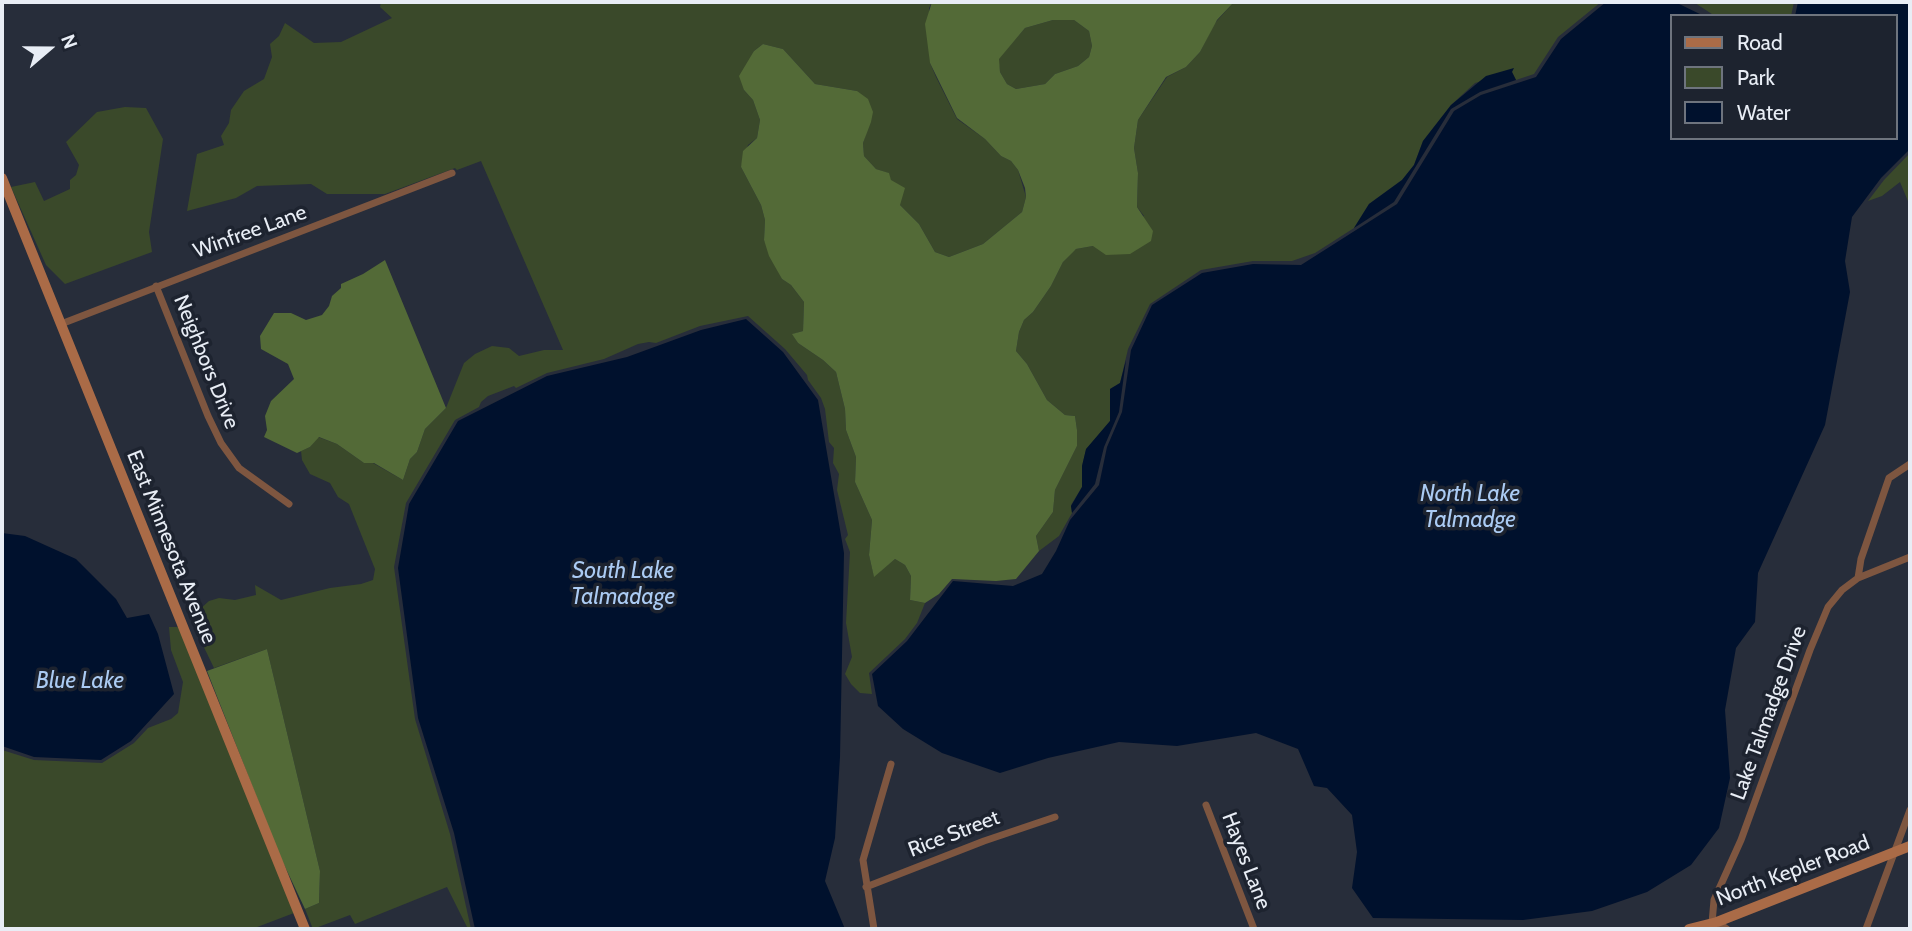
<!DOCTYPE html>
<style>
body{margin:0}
#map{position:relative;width:1912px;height:931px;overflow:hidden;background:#272d3a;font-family:Cabin,sans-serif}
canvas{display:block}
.frame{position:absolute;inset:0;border:4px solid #e8edf5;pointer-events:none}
.legend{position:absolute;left:1670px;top:14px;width:228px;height:126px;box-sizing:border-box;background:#1d232f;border:2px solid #6e747e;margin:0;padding:9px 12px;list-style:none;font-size:21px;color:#e8edf5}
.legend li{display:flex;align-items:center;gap:14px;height:35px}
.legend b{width:35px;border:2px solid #6e747e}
.north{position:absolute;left:14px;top:14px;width:70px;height:70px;-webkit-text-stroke:5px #1d232f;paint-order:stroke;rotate:70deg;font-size:19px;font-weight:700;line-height:28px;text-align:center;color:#e8edf5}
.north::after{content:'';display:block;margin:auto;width:24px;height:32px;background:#e8edf5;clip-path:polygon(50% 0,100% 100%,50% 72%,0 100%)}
</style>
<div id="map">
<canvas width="1912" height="931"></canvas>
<div class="frame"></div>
<ul class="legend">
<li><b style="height:9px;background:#aa6b47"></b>Road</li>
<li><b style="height:19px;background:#3a492a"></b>Park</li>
<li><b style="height:19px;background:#00112d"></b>Water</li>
</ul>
<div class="north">N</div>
</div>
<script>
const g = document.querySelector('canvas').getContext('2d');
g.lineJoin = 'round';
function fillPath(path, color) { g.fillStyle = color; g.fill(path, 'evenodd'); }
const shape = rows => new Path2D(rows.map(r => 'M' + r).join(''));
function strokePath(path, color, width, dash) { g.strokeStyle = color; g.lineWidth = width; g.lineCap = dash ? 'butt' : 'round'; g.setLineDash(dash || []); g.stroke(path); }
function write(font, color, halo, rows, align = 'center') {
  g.font = font + ' Cabin,sans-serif'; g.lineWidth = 7; g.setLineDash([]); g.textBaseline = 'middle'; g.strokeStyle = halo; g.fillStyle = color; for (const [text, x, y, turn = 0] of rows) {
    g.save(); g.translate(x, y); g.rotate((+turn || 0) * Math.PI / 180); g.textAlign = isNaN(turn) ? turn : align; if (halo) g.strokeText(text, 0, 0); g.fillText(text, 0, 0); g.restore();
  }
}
fillPath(shape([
 [381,2,932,2,929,8,930,63,936,77,957,119,985,139,1001,156,1011,161,1018,170,1026,197,1022,212,983,244,949,257,935,252,919,224,900,205,888,173,876,169,864,156,863,143,866,134,857,91,815,84,783,49,763,44,754,51,744,90,753,100,760,120,757,138,748,145,741,167,761,205,765,220,764,240,782,279,791,285,804,302,803,331,793,334,798,343,823,360,836,372,845,409,846,430,856,457,855,482,872,520,869,555,874,576,895,559,905,565,911,576,910,600,925,603,917,623,905,639,869,673,872,694,860,693,851,684,845,674,852,657,846,623,850,552,845,539,848,535,837,490,839,474,833,463,834,448,829,442,825,409,821,398,808,380,807,375,785,349,748,316,700,326,656,343,649,342,638,344,604,359,547,373,516,388,514,386,488,396,481,402,479,407,455,420,406,503,394,567,415,719,450,834,471,929,468,929,447,887,355,924,350,915,313,929,305,909,319,903,320,871,267,649,214,668,198,635,194,620,199,610,209,601,219,598,235,600,256,595,255,585,281,600,330,588,361,584,373,580,375,569,349,504,338,497,330,483,310,474,302,460,301,451,310,447,318,437,337,444,364,463,373,463,403,480,410,459,417,452,425,429,446,408,464,363,475,354,492,346,509,348,519,356,544,350,563,350,481,161,457,170,455,168,385,194,327,194,311,184,257,186,236,198,187,211,197,154,224,145,221,136,229,123,231,110,244,91,264,79,272,57,270,44,279,36,285,23,314,43,341,42,392,18,380,7],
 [1234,2,1601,2,1558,37,1534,74,1516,80,1512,72,1475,83,1451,105,1423,141,1414,165,1402,180,1369,204,1354,228,1315,253,1292,261,1253,261,1201,270,1150,304,1128,349,1120,383,1110,389,1110,421,1086,450,1082,466,1082,487,1071,505,1072,513,1059,536,1039,551,1036,536,1053,512,1055,490,1077,446,1077,430,1075,416,1065,415,1047,400,1027,364,1016,351,1019,332,1024,320,1033,312,1051,286,1063,262,1072,252,1076,249,1093,246,1144,216,1137,207,1138,173,1134,148,1138,120,1167,77,1186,67,1200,52,1214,24],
 [1686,2,1794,2,1791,16,1715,16,1695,3],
 [1053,20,1074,20,1089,31,1092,46,1089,57,1078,66,1055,74,1045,84,1016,89,1007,84,1000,72,998,59,1025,28],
 [125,107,146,108,163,139,149,232,152,252,65,284,46,265,11,187,35,182,44,201,70,189,70,180,76,175,79,165,66,142,97,112],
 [1910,153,1910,206,1900,182,1882,196,1868,201,1884,180],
 [169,627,179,627,294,913,252,929,2,929,2,750,34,760,102,763,134,743,148,728,171,719,178,713,183,682,171,650]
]), '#3a492a');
fillPath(shape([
 [932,2,1234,2,1217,20,1200,52,1186,67,1166,77,1138,120,1134,148,1138,173,1137,207,1153,231,1151,241,1130,254,1106,255,1093,246,1076,249,1063,262,1051,286,1033,312,1024,320,1019,332,1016,351,1027,364,1047,400,1065,415,1075,416,1077,430,1077,446,1055,490,1053,512,1036,536,1039,551,1016,579,996,581,952,579,939,594,925,603,910,600,911,576,905,565,895,559,874,577,869,555,872,520,855,482,856,457,846,430,845,409,836,372,823,360,798,343,792,334,803,331,804,302,791,285,782,279,769,256,764,240,765,220,761,205,741,167,743,151,757,138,760,120,753,100,744,90,739,76,754,51,763,44,783,49,815,84,857,91,868,99,873,112,871,122,863,143,864,156,876,169,889,173,891,180,905,188,900,205,919,224,935,252,949,257,983,244,1022,212,1026,197,1025,188,1018,170,1011,161,1001,156,985,139,957,118,930,63,925,24],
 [1053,20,1074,20,1089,31,1092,46,1089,57,1078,66,1055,74,1045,84,1016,89,1007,84,1000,72,999,59,1025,28],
 [385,260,446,408,425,429,417,452,410,459,403,480,374,463,364,463,337,444,319,437,310,447,297,453,264,437,267,430,265,416,271,401,294,379,288,364,261,349,260,336,274,313,291,313,306,320,322,315,329,306,332,296,341,288,341,284,363,274],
 [267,649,320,871,319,903,305,909,279,854,207,671]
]), '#536a37');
fillPath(shape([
 [1606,2,1675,2,1704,16,1672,16,1672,138,1896,138,1896,16,1795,16,1798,2,1910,2,1910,149,1881,178,1852,217,1845,261,1850,292,1825,425,1758,573,1755,622,1736,648,1725,710,1730,778,1719,828,1691,865,1647,892,1592,911,1523,920,1373,918,1352,888,1357,852,1352,815,1327,788,1314,786,1298,749,1256,733,1177,746,1119,742,1048,758,1000,773,942,753,903,729,878,706,872,674,907,641,953,581,1013,586,1042,574,1056,551,1070,520,1099,485,1107,447,1122,412,1131,350,1152,305,1202,273,1253,264,1301,265,1397,204,1454,111,1481,95,1536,77,1561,39],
 [1514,68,1512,72,1516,80,1480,92,1451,109,1394,202,1354,228,1369,204,1402,180,1414,165,1423,141,1451,105,1486,76],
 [746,319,783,352,818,400,844,553,840,757,835,838,825,881,845,929,475,929,454,833,418,718,398,568,409,504,458,421,547,376,627,357,701,330],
 [1126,360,1119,412,1104,447,1095,484,1072,513,1071,506,1082,487,1082,466,1086,449,1110,421,1110,389,1120,383],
 [2,533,25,536,76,559,116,599,127,618,149,614,158,634,174,694,131,741,101,760,34,757,2,746]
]), '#00112d');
strokePath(shape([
 [156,286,208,416,221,443,239,468,289,504],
 [61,324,452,173],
 [1858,578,1861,559,1889,478,1910,464],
 [1206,805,1254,929],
 [866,887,984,841,1055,817],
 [1717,922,1727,929],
 [1712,923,1714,900,1741,840,1810,650,1828,607,1842,590,1858,578,1910,557],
 [874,929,863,860,891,764],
 [1866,929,1910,810]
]), '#7e5640', 7);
strokePath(shape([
 [2,178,305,929],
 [1689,929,1717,922,1910,846]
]), '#aa6b47', 10);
write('21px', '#e8edf5', '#1d232f', [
 ["Winfree Lane",250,232,-20],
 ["Neighbors Drive",206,362,68],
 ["East Minnesota Avenue",171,547,68],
 ["Lake Talmadge Drive",1769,713,-70],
 ["Rice Street",954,834,-21],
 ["Hayes Lane",1246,861,69],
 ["North Kepler Road",1793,871,-21]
]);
write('italic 23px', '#abcbf3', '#1d232f', [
 ["North Lake",1470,494],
 ["Talmadge",1470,520],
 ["South Lake",623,571],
 ["Talmadage",623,597],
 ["Blue Lake",80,681]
]);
</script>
